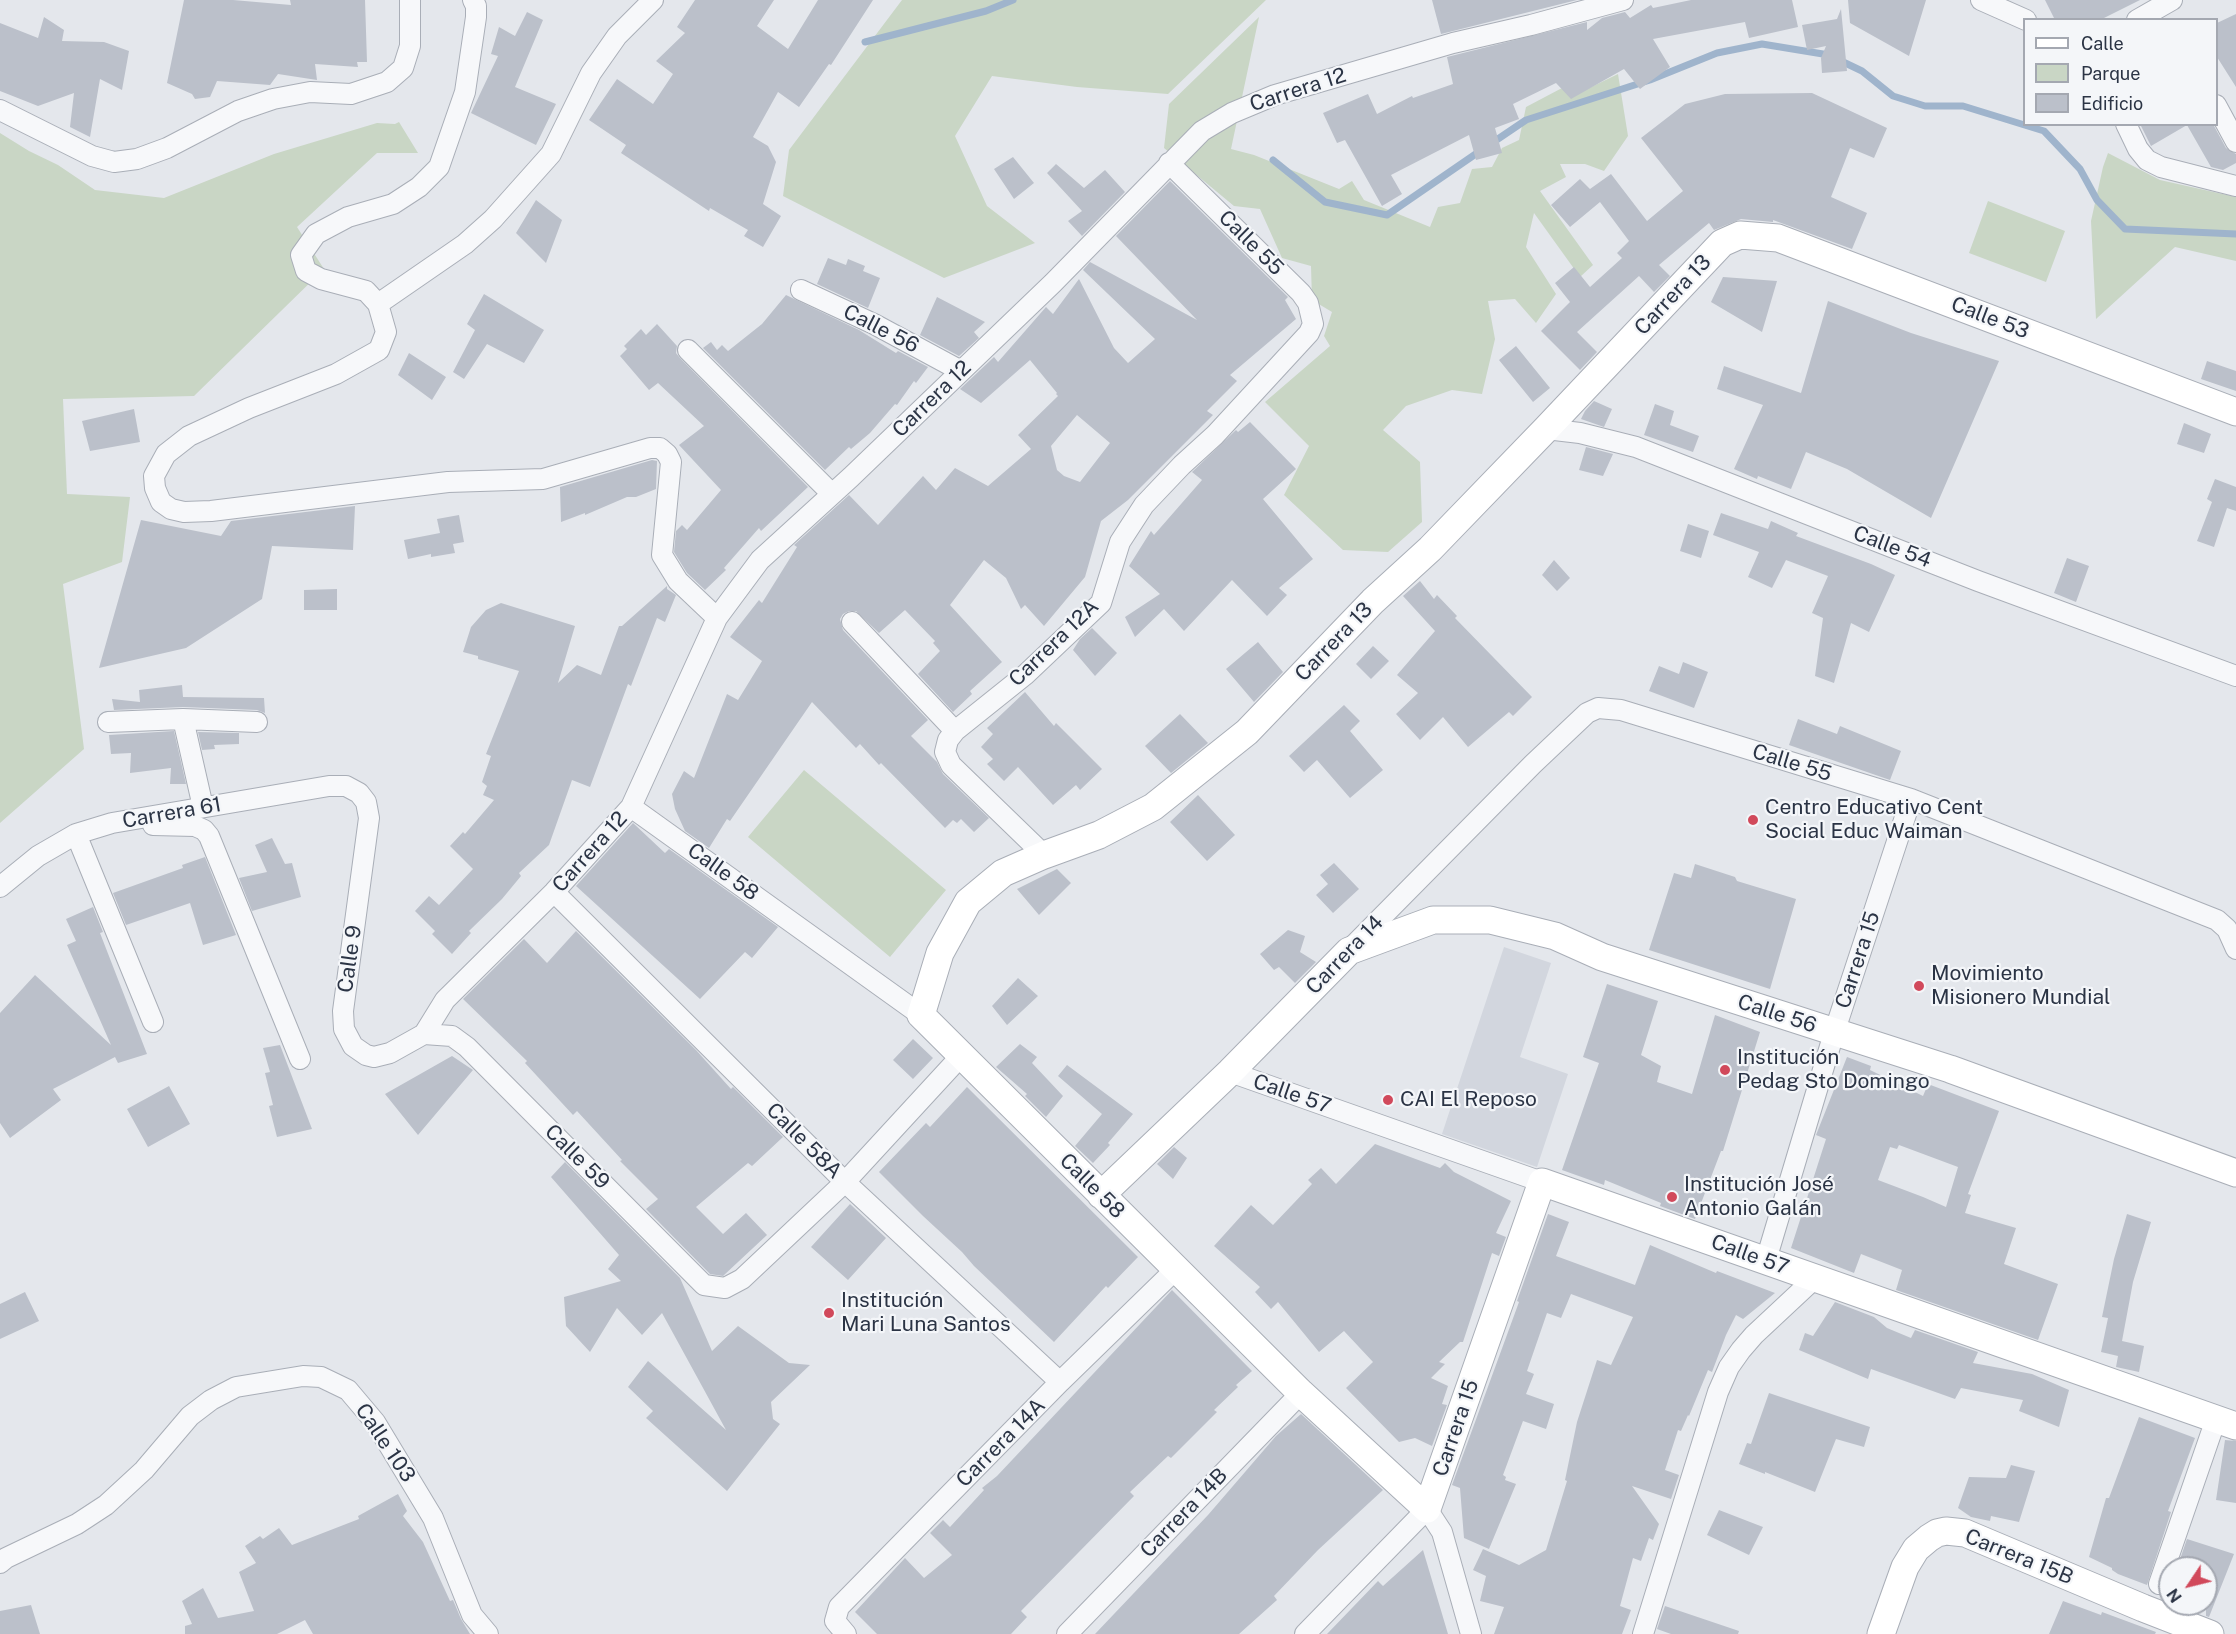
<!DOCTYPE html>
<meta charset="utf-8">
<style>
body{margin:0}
#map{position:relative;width:2236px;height:1634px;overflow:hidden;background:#e4e7ec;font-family:"Public Sans",sans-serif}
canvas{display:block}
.legend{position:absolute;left:2023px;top:18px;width:195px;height:108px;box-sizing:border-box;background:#f4f6f9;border:2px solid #a4a8b1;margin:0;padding:8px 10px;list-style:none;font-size:18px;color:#2b3445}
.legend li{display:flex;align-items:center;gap:12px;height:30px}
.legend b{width:30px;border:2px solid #a4a8b1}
.north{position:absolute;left:2158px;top:1556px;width:60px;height:60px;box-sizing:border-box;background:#f4f6f9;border:2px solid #a4a8b1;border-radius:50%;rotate:235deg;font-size:16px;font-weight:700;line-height:24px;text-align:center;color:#2b3445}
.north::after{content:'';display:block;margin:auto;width:21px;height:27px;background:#d1495b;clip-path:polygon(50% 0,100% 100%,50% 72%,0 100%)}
</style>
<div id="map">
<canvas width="2236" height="1634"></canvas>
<ul class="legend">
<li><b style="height:8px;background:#fff"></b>Calle</li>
<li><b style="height:16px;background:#c9d6c5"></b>Parque</li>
<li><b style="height:16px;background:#bbc0ca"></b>Edificio</li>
</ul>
<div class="north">N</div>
</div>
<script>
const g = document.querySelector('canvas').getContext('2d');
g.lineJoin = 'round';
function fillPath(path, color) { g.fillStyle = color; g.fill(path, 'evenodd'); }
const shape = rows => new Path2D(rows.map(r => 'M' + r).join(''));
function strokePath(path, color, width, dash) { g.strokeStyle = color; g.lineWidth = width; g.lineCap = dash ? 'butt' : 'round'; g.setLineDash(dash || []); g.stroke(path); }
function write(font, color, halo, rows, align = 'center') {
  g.font = font + ' "Public Sans",sans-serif'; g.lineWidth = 4.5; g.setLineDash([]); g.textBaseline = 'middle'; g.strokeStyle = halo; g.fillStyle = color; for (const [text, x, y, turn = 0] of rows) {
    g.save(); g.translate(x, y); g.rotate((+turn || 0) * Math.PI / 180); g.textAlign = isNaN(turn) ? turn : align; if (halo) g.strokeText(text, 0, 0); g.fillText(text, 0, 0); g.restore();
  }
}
fillPath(shape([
 [1504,947,1551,963,1520,1057,1568,1074,1537,1167,1442,1134]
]), '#d2d6de');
fillPath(shape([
 [902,0,1266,0,1168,94,1077,87,992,76,955,136,987,206,1035,243,944,278,783,196,789,150],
 [1259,17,1231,149,1254,155,1339,189,1352,181,1364,200,1430,227,1438,207,1460,203,1472,169,1492,167,1502,148,1519,140,1526,107,1562,88,1581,92,1618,74,1628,136,1604,171,1585,164,1560,164,1566,177,1540,191,1593,265,1580,277,1534,213,1526,247,1556,294,1536,323,1515,299,1488,301,1495,339,1482,394,1452,390,1406,406,1383,430,1420,462,1422,522,1388,552,1343,550,1284,495,1309,446,1265,402,1330,346,1324,336,1332,312,1312,300,1311,266,1282,258,1260,209,1234,206,1164,148,1169,104],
 [399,122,418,153,377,153,297,227,324,269,194,396,63,399,67,494,130,497,122,562,63,584,84,749,0,823,0,133,29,151,58,165,95,190,164,198,274,154,377,123,395,124],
 [2108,153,2160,180,2236,197,2236,261,2175,247,2096,319,2091,221,2103,167],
 [1988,201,2065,231,2046,282,1969,253],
 [804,770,946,890,890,957,748,837]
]), '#c9d6c5');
strokePath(shape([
 [865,42,986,11,1013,0],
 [1839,60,1862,71,1893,96,1925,106,1963,106,2044,131,2080,169,2097,200,2125,229,2236,234],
 [1492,143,1526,120,1650,80,1717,53,1762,44,1829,55],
 [1273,160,1325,202,1387,215,1480,151]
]), '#9fb4cc', 7);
fillPath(shape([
 [184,0,233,0,291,5,290,0,365,0,367,62,357,62,358,67,315,64,317,80,278,74,270,85,217,81,210,97,195,99,192,94,167,83],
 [695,0,774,0,757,26,788,49,818,0,873,0,831,65,829,64,799,107,778,92,753,137,768,146,776,162,763,204,781,216,763,247,744,236,748,230,710,208,709,211,621,153,626,145,589,120,617,79,653,104,673,74,656,61,685,33,677,27],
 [1432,0,1577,0,1441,34],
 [1691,0,1792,0,1798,27,1749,38,1745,22,1653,39,1670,67,1640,89,1624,69,1571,99,1556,83,1513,104,1519,119,1495,128,1502,153,1476,160,1469,135,1391,175,1402,194,1382,206,1345,140,1337,143,1323,113,1368,94,1377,114,1412,96,1413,98,1453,84,1447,57,1587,22,1587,30,1602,18,1625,12,1630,18,1651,5,1653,8],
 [1848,0,1926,0,1909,56,1850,23],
 [2045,0,2140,0,2100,20,2055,20],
 [1841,9,1847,71,1822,73,1821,58,1826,46,1807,50,1802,25,1837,19],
 [527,12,543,20,515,87,556,104,536,145,471,113,498,56,491,54,499,27,515,36],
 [2236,14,2236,87,2217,57,2217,23],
 [44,17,64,30,62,41,104,42,129,51,122,90,100,79,90,137,70,127,74,93,38,106,0,91,0,23,38,38],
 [1812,93,1887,128,1874,158,1850,148,1831,197,1867,213,1852,249,1773,220,1773,222,1741,219,1714,230,1709,223,1659,265,1670,276,1654,292,1639,276,1577,332,1597,352,1580,370,1541,331,1570,302,1555,283,1574,267,1590,287,1622,258,1617,253,1629,241,1600,202,1570,227,1551,205,1580,179,1590,189,1611,174,1647,221,1683,191,1641,138,1685,104,1725,94],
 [2140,124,2213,124,2226,148,2236,154,2236,163,2223,170,2211,167,2187,125,2151,146],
 [1013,157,1034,183,1014,199,994,169],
 [1056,164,1084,188,1105,170,1125,192,1082,236,1068,221,1082,211,1047,173],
 [1170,181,1288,297,1285,300,1296,319,1230,375,1237,381,1207,411,1213,415,1128,500,1101,521,1085,577,1044,626,1025,605,1021,609,1006,578,984,560,950,605,1002,662,970,691,972,694,953,712,918,674,940,651,933,643,935,641,905,610,879,633,856,611,849,611,843,614,840,619,843,630,928,720,911,736,937,762,943,774,989,818,974,832,961,819,957,823,953,820,945,828,881,763,879,765,860,744,856,748,812,702,730,821,727,819,709,848,685,831,675,809,672,794,684,771,694,778,727,694,738,700,762,661,730,637,759,600,762,603,797,547,794,545,849,495,878,525,923,476,936,490,955,468,988,486,1031,449,1018,435,1058,396,1056,394,1057,393,1030,360,981,403,960,389,994,357,998,362,1046,307,1053,314,1079,279,1114,348,1128,363,1155,339,1083,270,1090,262,1197,320,1116,236],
 [1077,415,1110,443,1080,482,1064,476,1057,470,1051,446],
 [536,200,562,220,546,263,516,233],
 [828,258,846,265,848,259,865,266,863,271,880,278,868,308,817,284],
 [1723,277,1777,281,1762,332,1711,302],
 [484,294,544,330,524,363,487,344,464,379,453,372,475,330,467,324],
 [786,295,859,330,896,353,898,351,928,367,916,383,914,381,897,405,895,404,870,433,851,449,849,447,825,470,703,348,711,342,717,350,722,345,728,351,762,324],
 [937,297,985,322,974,332,979,338,959,356,920,335],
 [1828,301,1911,333,1999,361,1931,518,1847,469,1806,452,1791,489,1758,476,1757,479,1734,469,1763,405,1717,389,1724,366,1801,393],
 [657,324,677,346,676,353,680,358,808,487,761,531,759,528,724,568,726,570,705,590,687,573,674,552,676,531,682,525,687,530,721,490,679,445,704,426,658,383,649,390,620,356,627,349,624,346,641,329,646,335],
 [1516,346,1550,388,1533,402,1499,360],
 [409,353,446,377,432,400,398,375],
 [2207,361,2236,371,2236,391,2201,379],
 [1594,401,1612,409,1604,427,1581,419,1585,411],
 [1655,404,1674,411,1670,425,1699,436,1693,452,1644,435],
 [134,409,140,442,90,451,82,421],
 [1250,422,1296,469,1263,499,1313,559,1279,588,1287,595,1267,616,1232,580,1184,631,1164,609,1135,637,1125,617,1160,594,1129,566,1151,531,1154,535,1202,480,1192,472,1236,430,1238,432],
 [2184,423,2211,434,2204,453,2177,444],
 [1586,447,1613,454,1603,476,1579,470],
 [652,460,657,461,656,489,636,497,627,497,585,515,585,513,561,522,560,487],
 [2215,479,2236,487,2236,511,2227,508,2214,547,2197,541,2212,502,2207,499],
 [355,506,353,550,272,546,262,599,186,648,99,668,141,520,221,536,231,521],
 [1721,513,1768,529,1771,521,1798,533,1796,536,1871,564,1895,575,1869,632,1851,623,1834,683,1815,676,1823,618,1812,613,1828,576,1786,560,1772,588,1748,577,1759,552,1713,535],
 [459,515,464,542,453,544,455,553,431,557,431,554,408,559,404,540,440,533,437,519],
 [1688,524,1709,531,1701,558,1680,551],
 [2067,558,2089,566,2076,602,2054,593],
 [1554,560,1570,578,1557,591,1542,575],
 [1420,581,1434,599,1437,595,1457,616,1455,618,1532,697,1513,716,1509,712,1468,747,1443,717,1420,740,1396,714,1418,693,1397,675,1435,631,1403,596],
 [667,586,667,589,676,595,665,622,657,618,631,686,628,684,590,787,572,780,549,845,519,873,521,876,502,899,469,931,471,933,452,954,432,934,435,931,415,911,429,896,439,905,473,869,450,846,463,832,465,834,494,800,483,795,487,786,482,782,491,756,486,754,519,671,478,659,478,656,463,652,471,627,486,610,501,603,575,626,558,683,577,665,601,675,619,626,622,626],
 [337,589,337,610,304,610,304,590],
 [1092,628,1117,653,1095,676,1073,650,1080,639],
 [1258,642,1283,672,1254,702,1226,669],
 [1373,646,1389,661,1371,679,1356,664],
 [1683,662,1708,672,1694,708,1649,691,1659,666,1679,674],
 [182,685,183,697,264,698,265,713,257,710,183,707,114,710,112,699,140,702,139,690],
 [1025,692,1054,726,1056,723,1102,769,1080,790,1076,785,1053,805,1018,767,1004,781,987,764,993,759,981,747,993,734,987,728],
 [1344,705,1360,721,1350,731,1383,770,1350,798,1317,760,1304,772,1289,756],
 [1180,714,1208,743,1171,773,1145,746],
 [1798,719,1837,734,1840,726,1901,751,1890,780,1789,745],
 [174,731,186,784,170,784,171,768,130,773,131,753,111,754,109,735],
 [198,732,239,733,239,744,214,745,215,749,202,750],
 [1198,795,1235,835,1207,861,1170,822],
 [633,823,665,853,669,849,778,927,752,958,745,952,700,999,576,886],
 [272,838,285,864,292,863,301,897,252,911,239,878,267,872,255,845],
 [205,857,236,935,203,945,190,903,126,925,113,893,183,868,182,865],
 [1334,863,1359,889,1333,913,1316,895,1328,884,1320,875],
 [1695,864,1735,877,1737,881,1796,899,1770,989,1649,950,1674,873,1691,878],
 [1057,869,1071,883,1039,915,1017,889],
 [93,907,103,932,100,933,147,1054,118,1063,115,1057,53,1089,61,1100,10,1138,0,1123,0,1013,35,975,111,1045,67,945,76,941,66,919],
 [1288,930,1305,936,1300,952,1316,962,1295,983,1279,967,1274,970,1260,954],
 [576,931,696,1050,731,1089,733,1087,783,1137,752,1166,748,1163,696,1207,723,1234,746,1213,767,1235,723,1276,710,1274,646,1209,658,1199,620,1161,622,1160,577,1111,573,1115,525,1063,527,1061,463,999,524,939,547,963],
 [1018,978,1038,996,1007,1025,992,1006],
 [1607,984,1658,1001,1641,1055,1661,1066,1657,1082,1692,1094,1715,1015,1760,1032,1723,1151,1721,1151,1695,1219,1660,1206,1661,1203,1605,1180,1604,1185,1562,1170,1599,1063,1583,1057],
 [913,1039,933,1058,913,1079,893,1060],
 [1020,1044,1037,1057,1032,1063,1063,1096,1046,1117,1025,1096,1027,1094,996,1067],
 [280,1045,312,1129,277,1137,269,1106,273,1105,265,1073,270,1072,263,1048],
 [452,1056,473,1070,418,1135,385,1094],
 [1847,1057,1871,1066,1870,1070,1923,1096,1928,1084,1999,1111,1968,1194,1971,1195,1965,1213,2016,1228,2004,1264,2058,1284,2038,1340,1896,1290,1902,1270,1861,1254,1854,1273,1791,1248,1826,1139,1816,1135],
 [1899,1145,1958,1167,1946,1207,1923,1197,1878,1180,1890,1147,1897,1149],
 [1067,1065,1133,1114,1108,1143,1110,1145,1093,1163,1075,1146,1102,1114,1058,1076],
 [169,1086,190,1124,148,1147,127,1109],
 [967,1087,1138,1257,1108,1288,1106,1286,1054,1342,974,1266,962,1252,923,1216,879,1172,926,1123,930,1127],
 [1375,1144,1440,1168,1445,1163,1454,1172,1511,1201,1496,1233,1506,1237,1499,1256,1492,1253,1463,1342,1460,1342,1439,1362,1445,1364,1431,1378,1448,1386,1442,1404,1447,1405,1432,1446,1415,1438,1399,1442,1346,1388,1373,1362,1344,1331,1319,1352,1278,1302,1271,1309,1255,1292,1260,1287,1214,1246,1251,1205,1273,1225,1312,1184,1308,1180,1321,1168,1336,1184],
 [1174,1147,1187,1158,1173,1179,1157,1164],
 [565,1162,680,1278,712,1351,738,1326,789,1363,810,1365,771,1402,773,1419,780,1424,727,1491,646,1418,653,1411,628,1387,648,1361,726,1430,662,1313,642,1335,617,1308,590,1352,566,1326,564,1297,621,1281,608,1269,619,1255,551,1177],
 [850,1204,886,1238,848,1280,811,1247],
 [1548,1214,1569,1222,1556,1256,1635,1285,1650,1245,1716,1273,1717,1271,1775,1293,1743,1319,1736,1315,1726,1335,1712,1372,1708,1370,1689,1416,1688,1415,1681,1431,1678,1430,1665,1470,1679,1475,1671,1499,1632,1486,1659,1524,1653,1540,1649,1538,1641,1561,1633,1558,1620,1606,1631,1610,1622,1634,1494,1634,1504,1607,1480,1601,1486,1576,1473,1570,1483,1549,1519,1565,1546,1550,1567,1481,1565,1480,1577,1422,1597,1360,1611,1365,1633,1317,1571,1294,1561,1318,1547,1313,1527,1371,1534,1374,1526,1394,1554,1404,1546,1429,1523,1421,1503,1475,1506,1477,1505,1480,1516,1484,1489,1549,1464,1538,1460,1488,1452,1485,1519,1302,1517,1301],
 [2127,1214,2151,1222,2133,1282,2122,1341,2144,1346,2139,1372,2116,1367,2118,1356,2101,1352,2108,1318,2102,1317,2114,1259],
 [1172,1290,1252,1371,1236,1385,1238,1387,1214,1410,1217,1412,1171,1458,1168,1456,1130,1492,1134,1496,1021,1611,1027,1617,1011,1634,877,1634,855,1612,905,1558,924,1578,952,1555,930,1533,943,1520,950,1527,984,1490,982,1488,997,1476],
 [25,1292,39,1321,0,1339,0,1304],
 [1835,1302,1874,1317,1887,1328,1911,1338,1915,1330,1978,1352,1973,1363,2032,1374,2069,1390,2059,1427,2019,1411,2023,1400,1961,1388,1955,1399,1871,1369,1868,1379,1799,1350,1805,1333,1813,1336],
 [1769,1393,1870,1427,1864,1447,1836,1439,1815,1492,1765,1472,1765,1474,1739,1464,1747,1443,1751,1444],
 [1301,1414,1383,1490,1318,1550,1274,1596,1277,1600,1239,1634,1095,1634,1208,1515,1276,1436],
 [2139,1417,2195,1438,2168,1511,2171,1512,2147,1585,2118,1574,2112,1570,2112,1568,2089,1557,2106,1498,2109,1498],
 [2225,1440,2236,1441,2236,1503,2216,1500],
 [2011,1465,2035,1471,2019,1522,1991,1516,1990,1521,1971,1517,1958,1508,1969,1477,2006,1478],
 [398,1494,407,1511,403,1516,423,1542,450,1601,453,1600,461,1619,470,1634,313,1634,305,1620,277,1634,185,1634,185,1626,192,1624,182,1601,203,1588,218,1618,254,1611,239,1572,256,1563,245,1546,260,1536,263,1539,279,1528,292,1545,359,1519,358,1516],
 [1719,1510,1763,1527,1749,1555,1707,1535],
 [2187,1539,2234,1554,2209,1617,2206,1616,2206,1568,2177,1568],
 [1423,1550,1448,1634,1327,1634,1378,1581,1383,1586],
 [2063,1601,2101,1615,2102,1612,2156,1632,2155,1634,2049,1634],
 [31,1605,40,1634,0,1634,0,1611],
 [1665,1606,1739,1631,1738,1634,1671,1634,1657,1629]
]), '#bbc0ca');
const street = shape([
 [473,0,476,6,476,17,465,92,439,167,419,187,393,204,348,217,316,234,301,255,306,271,321,279,366,291,378,304,386,332,379,350,336,374,249,408,189,436,166,454,154,476,155,488,161,502,171,509,184,512,211,511,448,482,543,479,650,448,660,448,667,454,671,462,662,555,678,581,717,618],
 [1981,0,2026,20],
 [2137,20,2172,0],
 [2216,105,2236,142],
 [0,110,92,156,114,162,137,159,167,148,238,111,273,99,310,92,351,94,387,82,403,68,410,46,410,0],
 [2126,124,2138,149,2147,160,2161,167,2236,186],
 [801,290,874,324,961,371],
 [378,304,465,244,493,219,551,154,591,73,617,36,653,0],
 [688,350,832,494],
 [1546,429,1580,433,1636,447,1978,581,2236,676],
 [852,622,955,731],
 [108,722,183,719],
 [203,807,183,719,257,722],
 [631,807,921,1015],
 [153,825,195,826,204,830,209,836,300,1059],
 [76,834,153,1022],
 [1044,855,951,765,945,752,948,740,955,731,1025,675,1101,603,1120,542,1144,505,1182,465,1215,435,1309,333,1313,324,1308,303,1301,293,1169,163],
 [0,887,38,856,76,834,112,823,329,786,346,786,359,793,366,802,369,818,343,1011,344,1029,353,1046,366,1055,374,1057,390,1053,424,1034,445,1000,554,892,631,807,717,618,760,560,851,477,1053,283,1202,131,1232,113,1275,95,1453,43,1531,25,1623,0],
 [554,892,845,1182,1060,1382],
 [1352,947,1533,764,1587,713,1598,708,1621,710,1911,799,2217,920,2227,929,2236,949],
 [424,1034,452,1036,467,1047,704,1285,725,1288,742,1279,845,1182,961,1056],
 [1230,1072,1542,1182],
 [1766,1260,1834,1033,1911,799],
 [0,1563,6,1558,77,1524,106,1505,144,1470,190,1416,211,1400,236,1387,303,1376,321,1377,348,1390,375,1422,433,1518,472,1615,488,1634],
 [2159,1584,2216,1419],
 [846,1634,835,1621,839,1607,1060,1382,1175,1270],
 [1067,1634,1301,1393],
 [1305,1634,1427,1509,1442,1532,1471,1634],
 [1643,1634,1718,1392,1729,1367,1741,1350,1754,1335,1814,1279]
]);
const secondary = shape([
 [2236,412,1778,238,1740,235,1722,243,1546,429,1430,549,1373,601,1247,732,1153,807,1099,835,1044,855,1003,873,968,902,940,953,921,1015,1301,1393,1427,1509,1542,1182,2236,1426],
 [1101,1195,1230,1072,1349,951,1433,920,1490,920,1555,936,1602,957,1950,1069,2236,1173],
 [1881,1634,1905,1567,1916,1549,1929,1538,1937,1533,1946,1531,1965,1533,2143,1608,2210,1634]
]);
strokePath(street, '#a9aeb7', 22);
strokePath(secondary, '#a9aeb7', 29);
strokePath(street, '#f7f8fa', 20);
strokePath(secondary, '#fff', 27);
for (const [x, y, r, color] of [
 [1753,820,6,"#d1495b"],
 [1919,986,6,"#d1495b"],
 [1725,1070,6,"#d1495b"],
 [1388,1100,6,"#d1495b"],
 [1672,1197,6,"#d1495b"],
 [829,1313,6,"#d1495b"]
]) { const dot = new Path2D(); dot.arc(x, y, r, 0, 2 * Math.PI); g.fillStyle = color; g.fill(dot); strokePath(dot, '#f4f6f9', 2); }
write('21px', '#2b3445', '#f4f6f9', [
 ["Carrera 12",1298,90,-18],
 ["Calle 55",1251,243,45],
 ["Carrera 13",1673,295,-47],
 ["Calle 53",1990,318,21],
 ["Calle 56",881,329,27],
 ["Carrera 12",932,399,-44],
 ["Calle 54",1892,547,21],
 ["Carrera 13",1334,642,-46],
 ["Carrera 12A",1054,643,-44],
 ["Calle 55",1792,763,17],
 ["Carrera 61",172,813,-10],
 ["Carrera 12",590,852,-48],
 ["Calle 58",723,872,36],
 ["Carrera 14",1345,955,-46],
 ["Calle 9",350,959,-82],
 ["Carrera 15",1858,960,-72],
 ["Calle 56",1777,1014,18],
 ["Calle 57",1292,1094,19],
 ["Calle 58A",804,1141,45],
 ["Calle 59",577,1157,45],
 ["Calle 58",1092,1186,45],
 ["Calle 57",1750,1255,20],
 ["Carrera 15",1456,1428,-71],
 ["Calle 103",385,1443,56],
 ["Carrera 14A",1001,1443,-45],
 ["Carrera 14B",1184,1513,-46],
 ["Carrera 15B",2019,1557,22]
]);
write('21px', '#2b3445', '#f4f6f9', [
 ["Centro Educativo Cent",1765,808],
 ["Social Educ Waiman",1765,832],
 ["Movimiento",1931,974],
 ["Misionero Mundial",1931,998],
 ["Institución",1737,1058],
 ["Pedag Sto Domingo",1737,1082],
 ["CAI El Reposo",1400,1100],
 ["Institución José",1684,1185],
 ["Antonio Galán",1684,1209],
 ["Institución",841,1301],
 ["Mari Luna Santos",841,1325]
], 'left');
</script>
